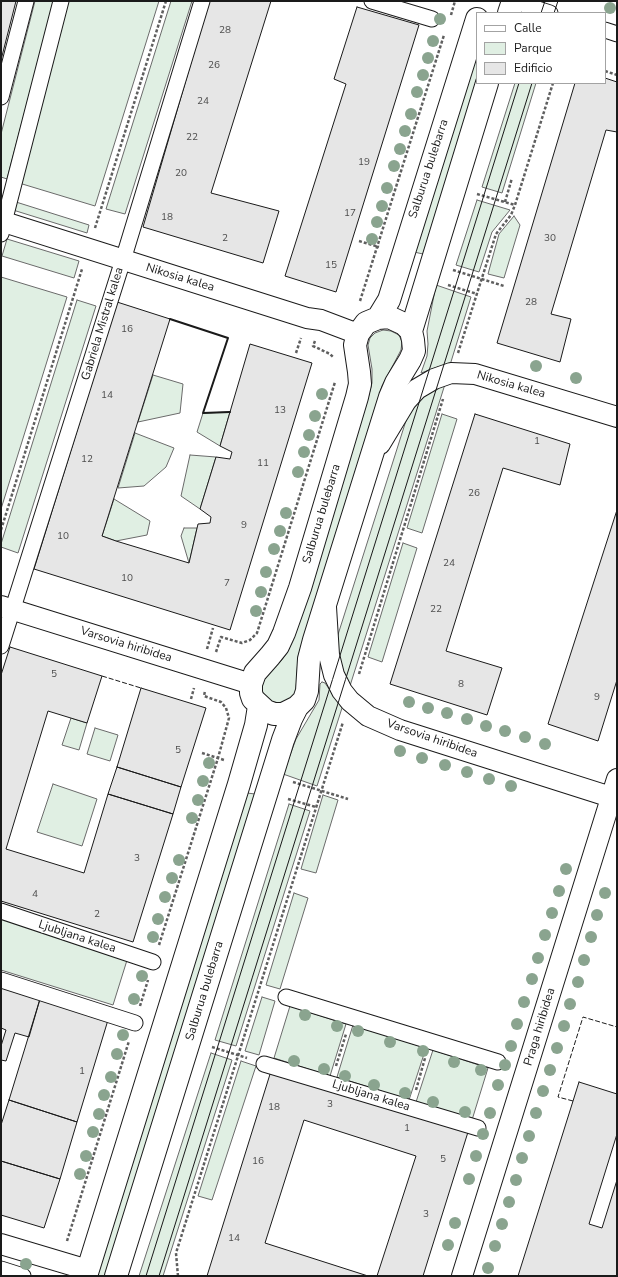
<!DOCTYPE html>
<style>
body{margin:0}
#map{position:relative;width:618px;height:1277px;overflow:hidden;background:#fff;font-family:"Nunito Sans",sans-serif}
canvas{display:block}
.frame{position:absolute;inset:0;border:2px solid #1a1a1a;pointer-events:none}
.legend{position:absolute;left:476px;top:12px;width:130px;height:72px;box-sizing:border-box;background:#fff;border:1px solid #a3a3a3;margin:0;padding:5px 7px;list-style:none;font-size:12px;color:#1a1a1a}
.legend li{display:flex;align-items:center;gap:8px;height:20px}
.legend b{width:20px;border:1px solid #a3a3a3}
</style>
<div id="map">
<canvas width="618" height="1277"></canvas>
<div class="frame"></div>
<ul class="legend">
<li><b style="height:5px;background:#fff"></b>Calle</li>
<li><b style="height:11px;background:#e0efe3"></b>Parque</li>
<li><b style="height:11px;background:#e6e6e6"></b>Edificio</li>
</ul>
</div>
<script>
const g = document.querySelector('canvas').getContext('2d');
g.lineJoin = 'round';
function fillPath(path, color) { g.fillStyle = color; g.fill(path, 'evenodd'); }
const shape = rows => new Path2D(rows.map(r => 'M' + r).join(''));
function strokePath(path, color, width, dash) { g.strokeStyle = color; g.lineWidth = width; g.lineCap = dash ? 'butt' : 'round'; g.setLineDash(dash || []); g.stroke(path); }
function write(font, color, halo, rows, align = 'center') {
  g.font = font + ' "Nunito Sans",sans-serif'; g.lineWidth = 3; g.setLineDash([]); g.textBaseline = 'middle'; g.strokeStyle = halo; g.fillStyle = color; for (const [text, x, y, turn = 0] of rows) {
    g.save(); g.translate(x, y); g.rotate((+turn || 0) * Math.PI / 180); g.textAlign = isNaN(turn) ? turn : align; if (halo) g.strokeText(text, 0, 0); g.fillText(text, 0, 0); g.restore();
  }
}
const green = shape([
 [35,1,54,1,7,179,1,177,1,134,35,1],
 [66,1,159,1,95,206,19,183,66,1],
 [171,1,192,1,125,214,106,209,171,1],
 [477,52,477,82,423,254,414,252,477,52],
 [515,83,536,83,502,193,482,187,515,83],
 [477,200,510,210,492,232,479,272,456,265,477,200],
 [16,202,89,225,87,233,13,210,16,202],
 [514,216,520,225,504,278,488,274,499,234,514,216],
 [7,239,79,261,74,278,2,256,7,239],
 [1,277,67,297,1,509,1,277],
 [436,285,471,297,450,365,438,367,421,373,427,356,428,344,427,331,436,285],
 [77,300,96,306,18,553,1,547,1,544,77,300],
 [383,330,391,331,399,335,402,342,401,350,382,386,306,630,298,657,296,692,291,699,282,703,273,702,266,698,262,691,263,681,269,673,281,661,288,651,300,620,367,402,372,383,372,369,368,345,370,338,375,333,383,330],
 [153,375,183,384,180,413,138,422,153,375],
 [446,381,349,689,335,644,410,408,415,398,446,381],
 [230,412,220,446,197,432,203,413,230,412],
 [442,414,457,419,422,533,407,528,442,414],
 [135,433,174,448,166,467,144,486,118,488,135,433],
 [190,455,216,457,200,509,181,496,190,455],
 [114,499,150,521,147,535,116,541,102,536,114,499],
 [184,528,197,528,189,563,181,536,184,528],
 [403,543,417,548,382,662,368,657,403,543],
 [322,682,325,683,342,708,317,786,283,774,296,739,319,700,320,684,322,682],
 [71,718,87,723,79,750,62,745,71,718],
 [95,728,118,735,110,761,87,754,95,728],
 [53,784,97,799,82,846,37,832,53,784],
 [247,793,255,794,105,1276,96,1276,247,793],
 [323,795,338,800,316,873,301,869,323,795],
 [289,804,310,811,236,1046,215,1040,289,804],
 [294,893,308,898,280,989,266,985,294,893],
 [1,918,128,957,113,1005,1,970,1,918],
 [262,997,275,1001,259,1055,245,1051,262,997],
 [290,1006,346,1024,330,1076,274,1058,290,1006],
 [353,1025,426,1048,409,1100,337,1077,353,1025],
 [433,1050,488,1068,472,1120,416,1102,433,1050],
 [211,1053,232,1060,163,1276,139,1276,211,1053],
 [241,1061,256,1066,212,1200,198,1196,241,1061]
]);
fillPath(green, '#e0efe3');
strokePath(green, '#6a6a6a', 1);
const building = shape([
 [1,1,16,1,1,60,1,1],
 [209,1,271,1,211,193,279,211,263,263,143,227,209,1],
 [357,7,419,25,336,292,285,276,346,84,334,79,357,7],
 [605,78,617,82,617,132,606,130,551,314,571,319,560,362,497,343,575,83,605,83,605,78],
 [117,302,170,319,102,536,116,541,189,563,198,524,210,523,211,517,200,509,216,457,230,459,232,452,220,446,250,344,312,363,230,630,34,569,117,302],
 [475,414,570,444,560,485,503,468,446,651,502,668,487,715,390,684,475,414],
 [617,510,617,680,598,741,548,724,617,510],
 [10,647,102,676,87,723,48,711,6,849,84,873,108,794,173,814,133,942,1,901,1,675,10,647],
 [141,688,206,708,181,787,117,767,141,688],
 [117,767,181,787,173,814,108,794,117,767],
 [1,987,40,999,29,1037,15,1033,6,1061,1,1060,1,1046,6,1030,1,1028,1,987],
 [40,999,108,1020,77,1122,9,1100,40,999],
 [271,1071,468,1132,423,1276,377,1276,416,1156,304,1120,265,1243,368,1276,207,1276,271,1071],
 [579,1082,617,1094,617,1134,589,1224,602,1228,617,1180,617,1276,518,1276,579,1082],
 [9,1100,77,1122,60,1179,1,1161,1,1125,9,1100],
 [1,1161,60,1179,44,1228,1,1215,1,1161]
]);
fillPath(building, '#e6e6e6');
strokePath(building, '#1a1a1a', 1);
const pedestrian = shape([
 [372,1,432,19],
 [513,1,550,13],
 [605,30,617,34],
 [1,97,26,1],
 [1,234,61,1],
 [1,646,123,260,202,1],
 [1,911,153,962],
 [1,980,135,1023],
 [286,997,498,1062],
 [264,1064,478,1128],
 [1,1269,23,1276]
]);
const minor = shape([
 [1,221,307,318,321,320,358,334],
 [380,444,406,401,417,389,434,379,451,373,475,374,617,417],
 [1,606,251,684],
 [326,607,329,655,334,675,342,691,350,701,368,716,400,730,617,799],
 [1,1244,88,1270],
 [462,1276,617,779]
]);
const secondary = shape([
 [509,13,513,1],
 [378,318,389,300,477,19],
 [411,331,487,83],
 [86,1276,239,784,256,725,259,706],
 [116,1276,283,740,291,719,297,707,304,700,307,691,309,659,314,640,390,397,396,383,410,360,414,351,413,340,411,331,404,324,389,317,378,318,366,323,358,334,355,345,359,372,360,384,357,397,300,588,284,633,278,646,270,656,255,673,251,684,251,693,253,699,266,711,274,714,283,714,297,707]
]);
strokePath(pedestrian, '#1a1a1a', 17);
strokePath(minor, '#1a1a1a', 22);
strokePath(secondary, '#1a1a1a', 24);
strokePath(shape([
 [451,15,455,1],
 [605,71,617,75],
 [477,194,515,205],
 [505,202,512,178],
 [95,228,166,1],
 [359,241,379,247],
 [453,270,504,286],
 [448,285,477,294],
 [360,301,444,35],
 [315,341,313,346,330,354,333,357],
 [296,353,301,338],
 [458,353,496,234,511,215,515,205,553,83],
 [1,530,82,269],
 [207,649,213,628],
 [216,652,221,637,242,643,250,640,257,633,335,382],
 [359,674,443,399],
 [191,699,194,688],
 [202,753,224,760],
 [293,782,348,799],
 [288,799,316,807],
 [159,945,218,758,229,718,226,708,221,702,204,696,205,691],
 [140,1006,148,980],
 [212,1047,247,1058],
 [336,1066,346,1034],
 [416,1090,425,1058],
 [67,1241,129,1041],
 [178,1276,176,1253,343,722]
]), '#5f5f5f', 2.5, [3, 2]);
strokePath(pedestrian, '#fff', 15);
strokePath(minor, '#fff', 20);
strokePath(secondary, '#fff', 22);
strokePath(shape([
 [541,13,545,1],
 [554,13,558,1],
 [146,1276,519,83],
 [159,1276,532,83]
]), '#1a1a1a', 1);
strokePath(shape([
 [102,676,141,688],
 [573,1101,558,1097,583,1017,617,1027]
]), '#1a1a1a', 1, [5, 2]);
strokePath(shape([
 [170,319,228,338,203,413,230,412]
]), '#1a1a1a', 2);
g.fillStyle = '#8aa48f';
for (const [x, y] of [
 [610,8],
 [440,19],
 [433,41],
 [428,58],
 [423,75],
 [417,92],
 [411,114],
 [405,131],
 [400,149],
 [394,166],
 [387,188],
 [382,206],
 [377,222],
 [372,239],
 [536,366],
 [576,378],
 [322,394],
 [315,416],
 [309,435],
 [304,452],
 [298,472],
 [286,513],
 [280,531],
 [274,549],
 [266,572],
 [261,592],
 [256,611],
 [409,702],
 [428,708],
 [447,713],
 [467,719],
 [486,726],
 [505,731],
 [525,737],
 [545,744],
 [400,751],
 [422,758],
 [209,763],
 [445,765],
 [467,772],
 [489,779],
 [203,781],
 [511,786],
 [198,800],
 [192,818],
 [179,860],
 [566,869],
 [172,878],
 [559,891],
 [605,893],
 [165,897],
 [552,913],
 [597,915],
 [158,919],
 [545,935],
 [153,937],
 [591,937],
 [538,958],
 [584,960],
 [142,976],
 [532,979],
 [578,982],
 [134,999],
 [524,1002],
 [570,1004],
 [305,1015],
 [517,1024],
 [337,1026],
 [564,1026],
 [358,1031],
 [123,1035],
 [390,1042],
 [511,1046],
 [557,1048],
 [423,1051],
 [117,1054],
 [294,1061],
 [454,1062],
 [505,1065],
 [324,1069],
 [481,1070],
 [550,1070],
 [345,1076],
 [111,1077],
 [374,1085],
 [498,1085],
 [543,1091],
 [405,1093],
 [104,1095],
 [433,1102],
 [465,1112],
 [490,1113],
 [536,1113],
 [99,1114],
 [93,1132],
 [483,1134],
 [529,1136],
 [86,1156],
 [476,1156],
 [522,1158],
 [80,1174],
 [469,1179],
 [516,1180],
 [509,1202],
 [455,1223],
 [502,1224],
 [448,1245],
 [495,1246],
 [26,1264],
 [488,1268]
]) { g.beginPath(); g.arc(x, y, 6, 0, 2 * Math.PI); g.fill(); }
write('10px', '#4d4d4d', null, [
 ["28",225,31],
 ["26",214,66],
 ["24",203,102],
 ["22",192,138],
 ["19",364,163],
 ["20",181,174],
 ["17",350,214],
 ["18",167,218],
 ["2",225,239],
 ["30",550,239],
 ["15",331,266],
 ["28",531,303],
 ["16",127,330],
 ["14",107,396],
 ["13",280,411],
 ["1",537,442],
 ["12",87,460],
 ["11",263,464],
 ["26",474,494],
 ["9",244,526],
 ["10",63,537],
 ["24",449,564],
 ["10",127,579],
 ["7",227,584],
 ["22",436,610],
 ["5",54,675],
 ["8",461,685],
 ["9",597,698],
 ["5",178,751],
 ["3",137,859],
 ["4",35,895],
 ["2",97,915],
 ["1",82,1072],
 ["3",330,1105],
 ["18",274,1108],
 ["1",407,1129],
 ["5",443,1160],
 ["16",258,1162],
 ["3",426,1215],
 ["14",234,1239]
]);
write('12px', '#1a1a1a', '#fff', [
 ["Salburua bulebarra",429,169,-72],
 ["Nikosia kalea",180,278,17],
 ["Gabriela Mistral kalea",103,324,-73],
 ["Nikosia kalea",511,385,16],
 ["Salburua bulebarra",322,514,-73],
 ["Varsovia hiribidea",126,645,17],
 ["Varsovia hiribidea",432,739,19],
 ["Ljubljana kalea",77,937,18],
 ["Salburua bulebarra",205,991,-73],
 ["Praga hiribidea",540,1027,-73],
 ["Ljubljana kalea",371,1096,17]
]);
</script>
